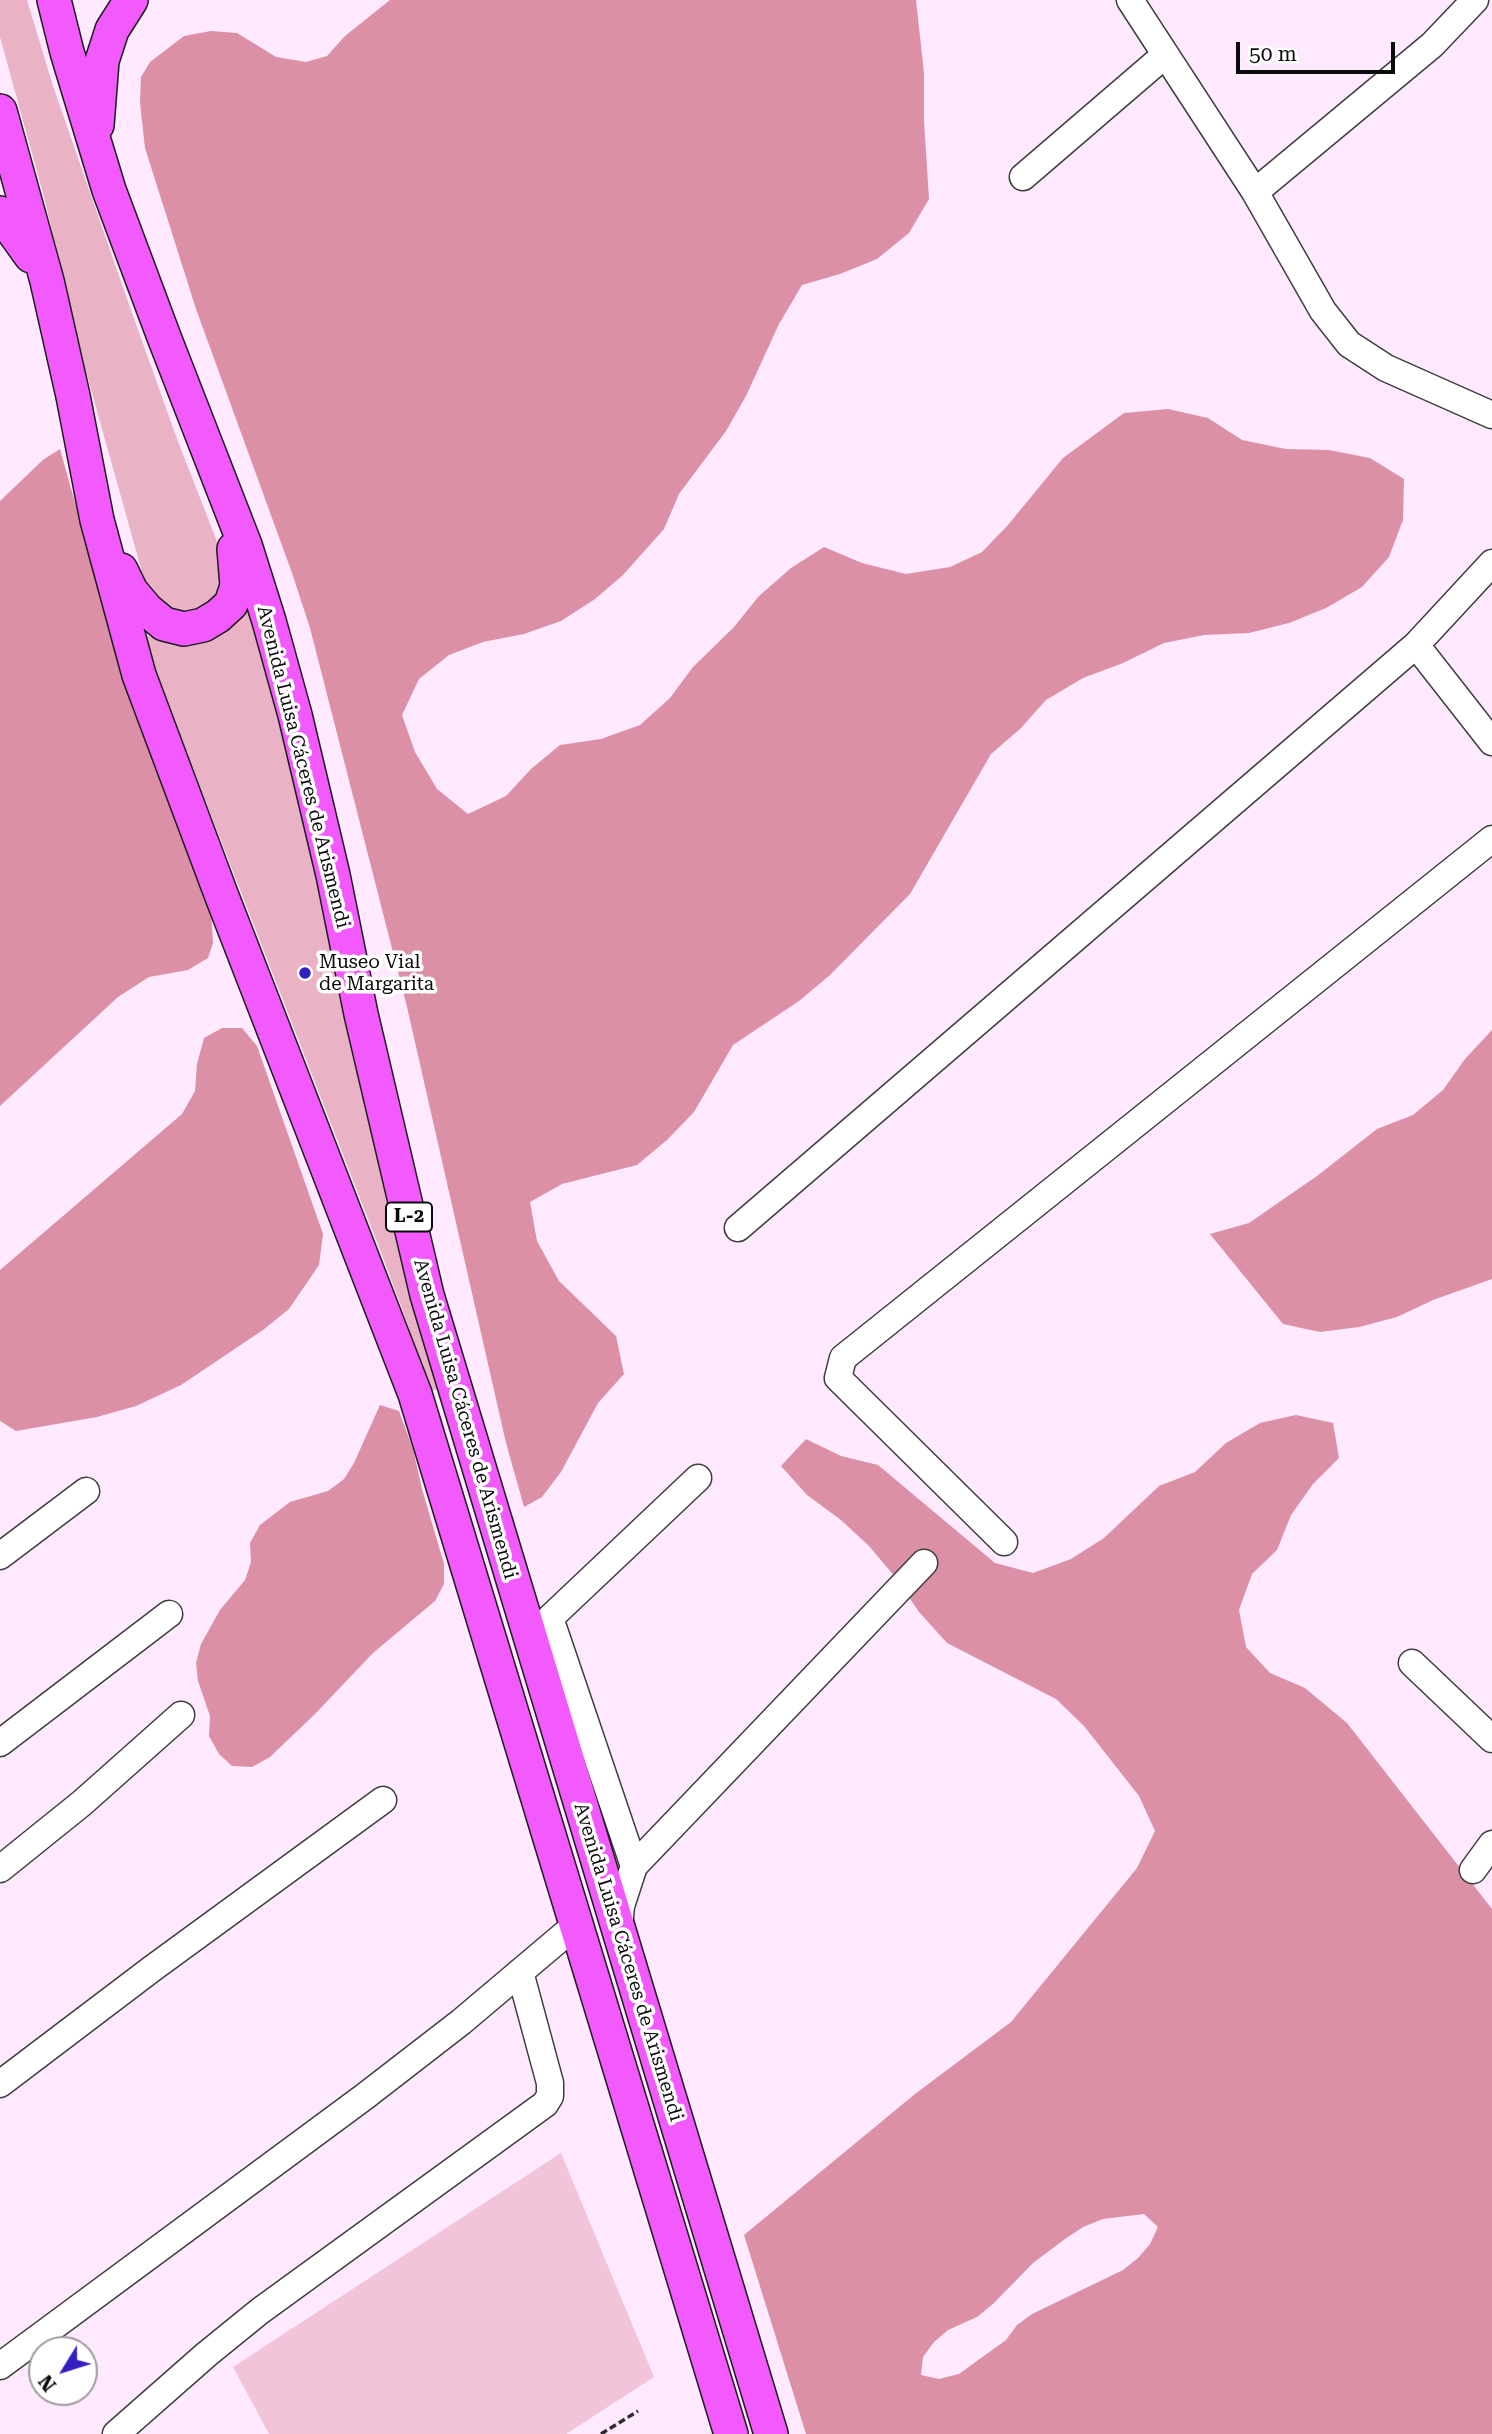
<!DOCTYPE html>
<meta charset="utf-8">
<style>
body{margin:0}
#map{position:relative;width:1492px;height:2434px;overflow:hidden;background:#fee9ff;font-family:"Roboto Serif",serif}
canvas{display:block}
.north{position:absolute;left:28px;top:2336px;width:70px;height:70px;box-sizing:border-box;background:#fff;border:2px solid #9d9d9d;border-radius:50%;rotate:232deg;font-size:19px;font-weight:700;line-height:28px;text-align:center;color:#0b0b0b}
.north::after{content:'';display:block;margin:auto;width:24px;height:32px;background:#331ebf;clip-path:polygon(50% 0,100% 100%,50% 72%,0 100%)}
.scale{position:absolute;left:1236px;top:42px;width:159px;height:32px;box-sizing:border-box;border:4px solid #0b0b0b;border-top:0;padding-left:9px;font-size:21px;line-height:24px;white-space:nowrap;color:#0b0b0b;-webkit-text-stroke:5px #fff;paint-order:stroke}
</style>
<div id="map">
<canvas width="1492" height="2434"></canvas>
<div class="north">N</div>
<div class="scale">50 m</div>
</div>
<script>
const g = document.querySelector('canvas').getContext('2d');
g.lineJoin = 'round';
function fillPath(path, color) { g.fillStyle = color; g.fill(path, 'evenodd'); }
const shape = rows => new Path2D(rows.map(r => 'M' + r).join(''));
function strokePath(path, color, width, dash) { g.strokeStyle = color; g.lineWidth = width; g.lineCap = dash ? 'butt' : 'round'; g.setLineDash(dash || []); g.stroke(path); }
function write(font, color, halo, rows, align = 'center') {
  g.font = font + ' "Roboto Serif",serif'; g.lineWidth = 7; g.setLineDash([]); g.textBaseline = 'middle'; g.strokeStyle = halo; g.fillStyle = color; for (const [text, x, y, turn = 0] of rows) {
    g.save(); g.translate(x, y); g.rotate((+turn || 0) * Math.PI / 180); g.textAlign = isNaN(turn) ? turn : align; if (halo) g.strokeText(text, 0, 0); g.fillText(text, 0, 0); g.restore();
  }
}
fillPath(shape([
 [0,0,27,0,53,86,126,296,177,439,225,562,228,576,212,605,181,617,153,601,144,579,85,368,43,193,0,37],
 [250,609,292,767,318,887,439,1389,429,1391,408,1325,384,1260,145,645,145,638,148,636,174,642,243,615]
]), '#eab2c5');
fillPath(shape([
 [390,0,916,0,924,73,924,121,929,199,909,233,877,259,840,274,802,285,779,324,746,396,726,431,679,494,664,529,623,575,595,599,561,621,524,634,483,642,449,655,419,679,402,715,415,752,437,789,468,814,506,796,531,769,560,745,601,739,640,725,670,698,693,667,734,627,759,596,791,568,824,547,862,563,906,574,950,567,982,552,1008,525,1063,458,1124,413,1168,409,1208,418,1242,440,1286,449,1329,450,1370,458,1404,479,1403,520,1389,557,1362,587,1326,608,1289,623,1249,633,1204,635,1164,643,1123,663,1083,678,1046,700,1020,729,991,754,910,894,830,975,799,1001,733,1045,694,1112,667,1140,637,1165,562,1184,530,1202,537,1241,559,1281,616,1336,624,1374,598,1403,561,1472,542,1497,524,1507,506,1443,407,1007,310,628,292,573,196,309,145,148,140,103,141,77,150,62,184,36,211,31,237,33,276,57,306,62,327,56,345,36],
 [60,449,133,710,189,847,211,912,213,943,208,958,188,970,149,977,118,997,0,1106,0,501,44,459],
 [222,1028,242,1028,257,1046,323,1234,319,1265,289,1309,263,1330,181,1385,136,1406,97,1417,16,1431,0,1421,0,1270,182,1114,195,1091,197,1064,204,1038],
 [1492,1030,1492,1279,1433,1300,1397,1317,1359,1327,1320,1332,1283,1324,1210,1234,1249,1223,1317,1176,1377,1129,1413,1115,1443,1090,1465,1059],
 [380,1405,399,1411,413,1449,422,1489,444,1564,444,1584,435,1601,373,1653,315,1714,270,1757,252,1767,232,1766,219,1754,209,1736,210,1716,198,1681,196,1663,201,1644,220,1610,245,1580,251,1562,250,1543,260,1525,290,1502,328,1491,344,1479,354,1463],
 [1296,1415,1333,1423,1339,1458,1313,1484,1291,1515,1277,1550,1252,1574,1239,1610,1246,1647,1270,1673,1305,1688,1347,1723,1492,1909,1492,2434,806,2434,744,2235,915,2094,1011,2022,1137,1868,1155,1831,1139,1796,1084,1726,1056,1699,947,1643,919,1612,896,1578,869,1546,841,1520,807,1495,781,1466,806,1439,841,1456,878,1465,995,1563,1033,1573,1071,1559,1104,1538,1159,1486,1195,1472,1226,1443,1260,1423],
 [1144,2214,1158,2227,1150,2244,1138,2258,1123,2270,1032,2314,1017,2325,1006,2340,959,2374,939,2379,921,2375,923,2357,934,2342,948,2330,977,2317,994,2303,1033,2263,1065,2239,1083,2227,1103,2219]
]), '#db90a5');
fillPath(shape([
 [561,2153,654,2377,566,2434,269,2434,233,2367]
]), '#f1c4d9');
const minor = shape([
 [1130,0,1255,192,1323,311,1349,344,1386,368,1492,415],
 [1023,177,1165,55],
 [1255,192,1432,45,1475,0],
 [1416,645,1492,742],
 [738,1228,1416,645,1492,563],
 [698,1478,550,1618,634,1866,924,1563],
 [1004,1542,838,1378,843,1358,1492,839],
 [0,1556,86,1491],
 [1412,1663,1492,1739],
 [0,1743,169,1614],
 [0,1869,82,1803,181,1715],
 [1473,1870,1492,1844],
 [619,1928,621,1906,634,1866],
 [0,2084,153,1968,383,1800],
 [0,2366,364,2097,461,2022,577,1924],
 [116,2434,207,2354,260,2311,545,2104,550,2096,550,2083,520,1972]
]);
const major = shape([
 [54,0,67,52,109,190,164,337,245,545,269,621,295,715,333,875,361,1014,427,1295,771,2434],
 [0,111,47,281,73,396,97,520,139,675,221,894,415,1394,731,2434],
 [97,125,102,61,112,30,131,0],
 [0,213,31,256],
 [121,570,131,591,147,610,164,624,184,629,203,625,218,616,231,604,237,586,234,549]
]);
strokePath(minor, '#3e3e3e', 29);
strokePath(major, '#1c1c1c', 36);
strokePath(shape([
 [601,2434,638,2411]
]), '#2d2d2d', 3.5, [7, 3.5]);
strokePath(minor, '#fff', 26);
strokePath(major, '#f35afe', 33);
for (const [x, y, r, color] of [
 [305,973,7,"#331ebf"]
]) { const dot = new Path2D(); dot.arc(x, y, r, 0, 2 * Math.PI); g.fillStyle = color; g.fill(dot); strokePath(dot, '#fff', 2.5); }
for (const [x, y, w] of [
 [409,1217,46]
]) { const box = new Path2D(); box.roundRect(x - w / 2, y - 14.5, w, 29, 5); g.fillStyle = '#fff'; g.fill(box); strokePath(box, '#0b0b0b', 2); }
write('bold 18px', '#0b0b0b', null, [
 ["L-2",409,1217]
]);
write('19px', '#0b0b0b', '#fff', [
 ["Avenida Luisa Cáceres de Arismendi",303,767,76],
 ["Avenida Luisa Cáceres de Arismendi",465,1419,74],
 ["Avenida Luisa Cáceres de Arismendi",628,1962,73]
]);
write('19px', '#0b0b0b', '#fff', [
 ["Museo Vial",319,962],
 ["de Margarita",319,984]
], 'left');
</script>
